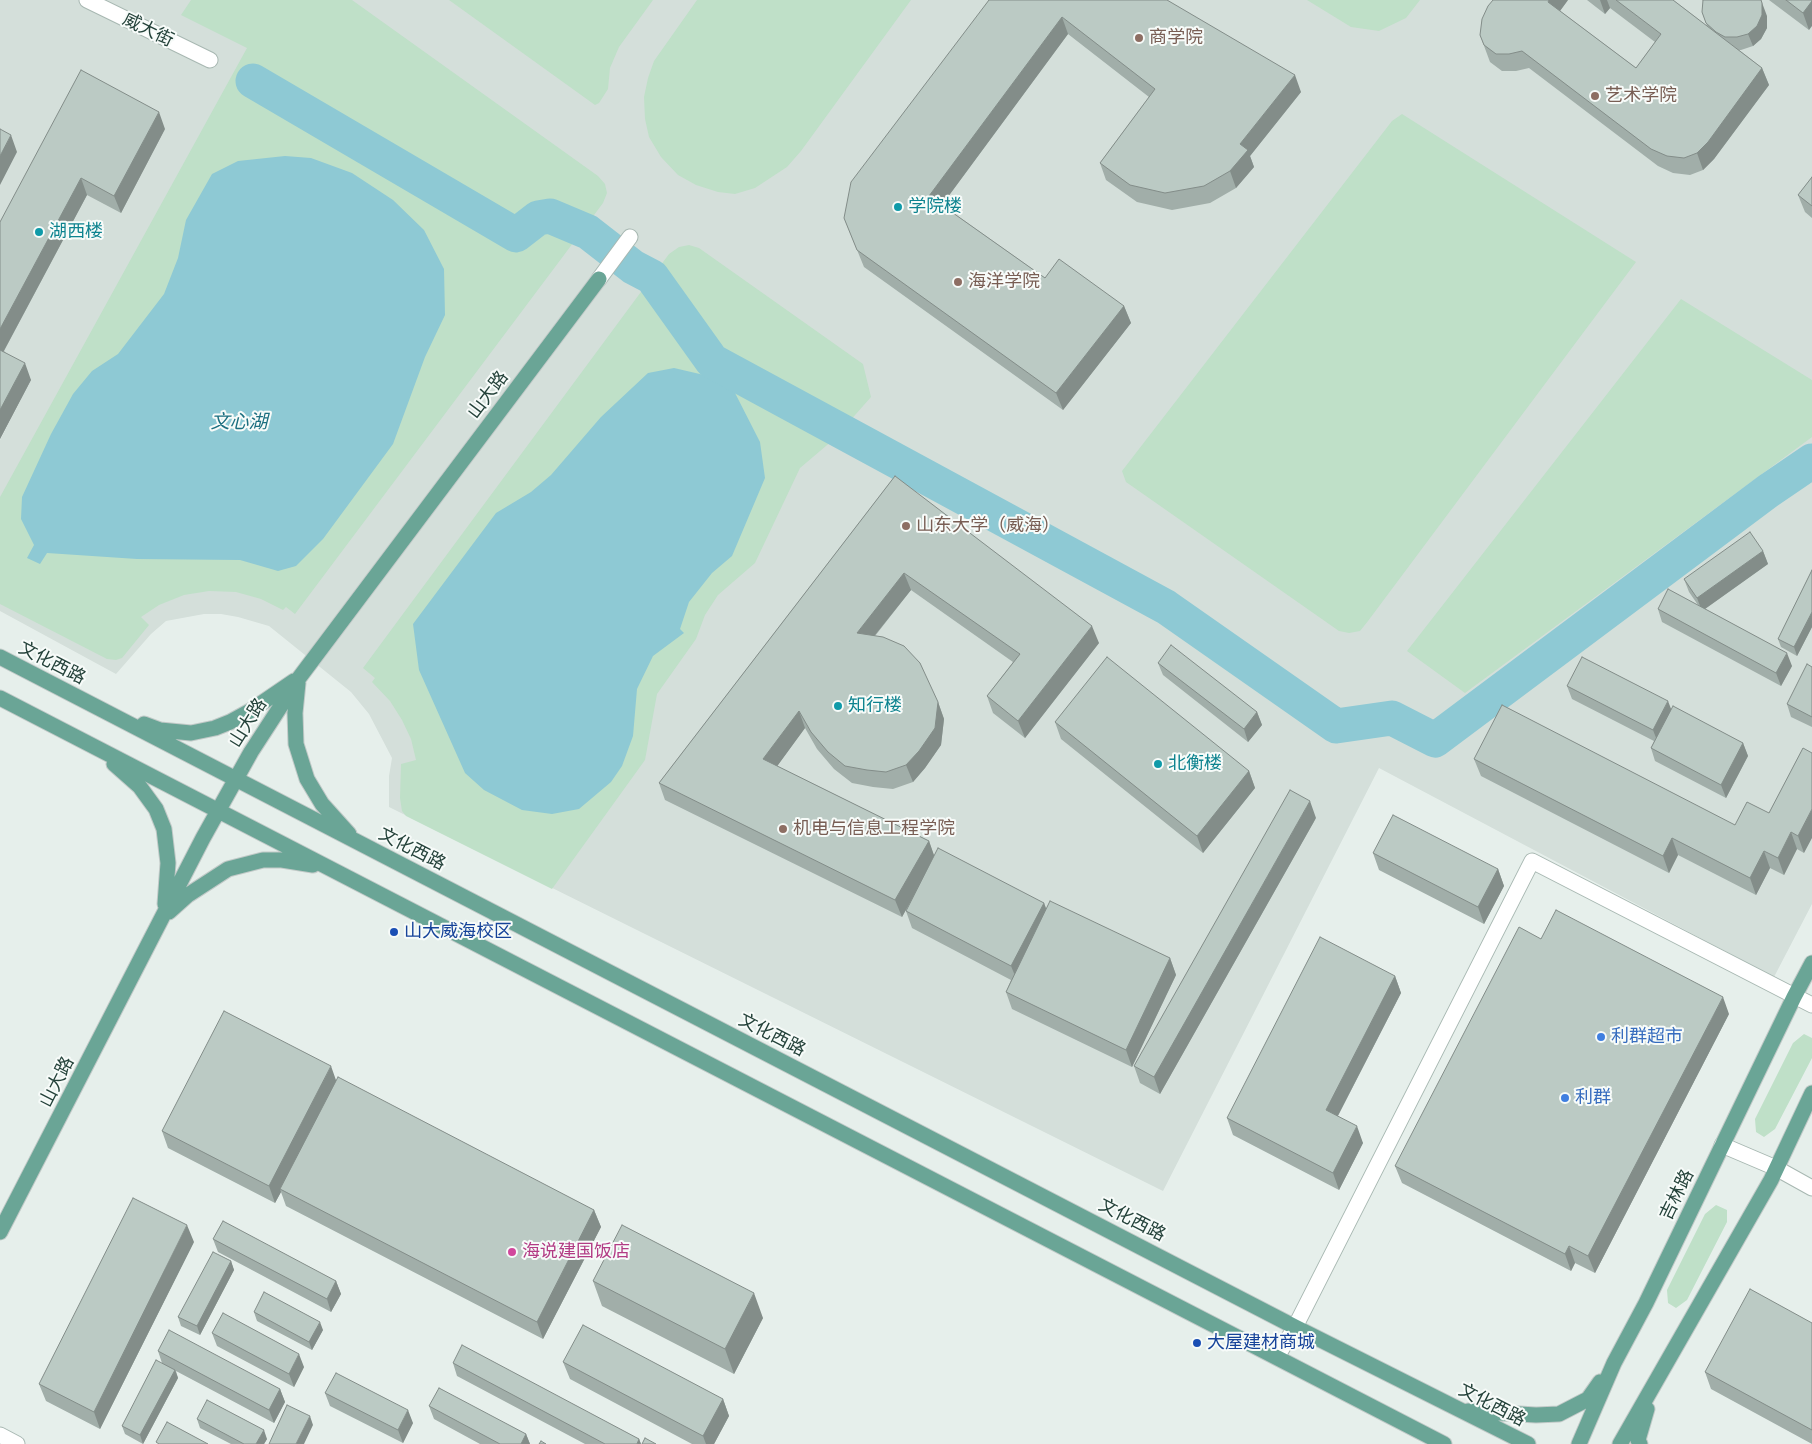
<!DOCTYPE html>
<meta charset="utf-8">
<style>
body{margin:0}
canvas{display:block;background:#e6efeb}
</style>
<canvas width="1812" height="1444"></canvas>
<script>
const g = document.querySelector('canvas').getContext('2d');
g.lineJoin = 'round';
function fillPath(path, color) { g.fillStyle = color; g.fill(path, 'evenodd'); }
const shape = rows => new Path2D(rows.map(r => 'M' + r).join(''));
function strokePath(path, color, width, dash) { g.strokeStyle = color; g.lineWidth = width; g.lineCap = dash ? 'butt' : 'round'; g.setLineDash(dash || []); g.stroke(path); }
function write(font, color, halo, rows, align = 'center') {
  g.font = font + ' Cabin,"Noto Sans SC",sans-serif'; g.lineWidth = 4; g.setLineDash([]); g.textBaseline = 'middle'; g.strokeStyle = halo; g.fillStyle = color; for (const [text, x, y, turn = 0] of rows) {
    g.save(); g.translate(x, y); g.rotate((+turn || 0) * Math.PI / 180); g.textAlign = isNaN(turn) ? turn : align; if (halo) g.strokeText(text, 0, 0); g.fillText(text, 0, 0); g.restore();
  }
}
fillPath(shape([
 [0,0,1812,0,1812,904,1774,977,1379,768,1163,1191,389,807,389,776,392,758,369,714,351,692,269,626,238,617,221,614,204,614,166,621,151,634,116,674,0,611,0,440,31,380,0,363]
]), '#d4dfda');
fillPath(shape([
 [191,0,352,0,598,176,605,184,607,193,603,203,295,614,286,607,283,610,261,599,236,592,209,591,184,595,159,605,141,617,149,625,122,658,116,660,107,659,0,604,0,497,247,48,181,15],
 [449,0,653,0,619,47,610,68,608,89,599,103,595,105],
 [697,0,911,0,801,151,787,167,755,188,735,194,718,192,696,185,678,175,661,157,649,137,645,119,644,97,648,78,654,61],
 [1307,0,1420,0,1406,18,1379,31,1351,27],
 [1402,114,1636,262,1368,621,1360,631,1349,633,1339,631,1126,482,1122,471,1392,121],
 [689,245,699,248,863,364,871,397,833,440,800,468,755,563,718,595,705,615,696,639,657,694,645,760,552,889,406,816,402,811,400,798,401,764,416,760,411,739,402,720,390,701,372,682,375,678,363,668,669,254,679,247],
 [1681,299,1812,380,1812,437,1465,693,1407,651],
 [1804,1034,1812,1038,1812,1058,1775,1129,1764,1137,1756,1132,1755,1119,1793,1043],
 [1716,1205,1727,1210,1727,1222,1687,1300,1676,1308,1668,1303,1667,1290,1705,1214]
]), '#bfe0c8');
fillPath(shape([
 [285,156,311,158,352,173,393,200,424,230,444,269,445,315,425,357,393,444,323,539,296,566,278,571,240,560,137,559,47,553,40,564,27,558,34,545,21,519,22,497,51,434,73,394,92,371,118,354,164,294,178,258,186,220,212,174,238,161],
 [674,368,717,378,734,391,760,442,765,478,732,556,712,573,689,602,680,629,684,633,653,656,637,689,633,736,622,766,611,782,579,809,552,814,522,810,484,790,465,773,419,670,413,624,496,513,531,492,551,475,601,417,648,373]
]), '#8ec9d4');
strokePath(shape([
 [253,81,516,235,538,218,550,216,588,232,633,267,652,277,712,361,1166,607,1336,726,1392,718,1435,740,1768,491,1812,461]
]), '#8ec9d4', 35);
const minor = shape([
 [87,0,210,60],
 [599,279,630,237],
 [1722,1145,1776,1168,1812,1188],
 [1277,1357,1295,1327,1532,861,1812,1005],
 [0,1435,17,1444]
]);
const major = shape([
 [0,657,1295,1327,1528,1444],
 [298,683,295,713,296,744,307,779,322,804,349,834],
 [0,698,1444,1444],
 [144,724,160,730,191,733,215,728,230,722,250,711,294,681],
 [114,764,140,787,156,809,164,829,168,863,165,904],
 [169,912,188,895,228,869,263,860,282,860,313,865],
 [0,1232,203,838,251,752,299,678,599,279],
 [1468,1411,1536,1415,1559,1414,1588,1399,1600,1382],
 [1579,1444,1614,1363,1646,1303,1794,997,1812,963],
 [1620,1444,1771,1180,1812,1093],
 [1640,1444,1638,1440,1647,1409]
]);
strokePath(minor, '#a8b8b2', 17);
strokePath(major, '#c2cac8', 17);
strokePath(minor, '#fff', 15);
strokePath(major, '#6aa596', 15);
fillPath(shape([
 [989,0,1167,0,1301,92,1250,156,1254,167,1236,188,1210,203,1172,210,1137,202,1106,180,1100,163,1149,97,1068,34,942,205,1045,278,1124,306,1131,323,1063,410,864,267,844,218],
 [1568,0,1560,11,1636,68,1655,42,1610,8,1605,14,1587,0,1673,0,1707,26,1702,12,1767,16,1767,28,1761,39,1753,46,1741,50,1739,50,1762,68,1769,85,1714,159,1703,170,1690,175,1673,173,1658,166,1529,68,1516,71,1502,71,1490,62,1480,35],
 [1769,0,1812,0,1809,30],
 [165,129,121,213,87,195,4,351,31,380,0,439,0,222],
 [1812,177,1812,218,1805,212,1798,195],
 [895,476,1099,643,1025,738,993,713,987,696,1013,662,911,590,875,636,938,702,944,719,941,745,925,768,913,782,893,789,873,787,852,783,834,769,817,749,805,728,777,766,929,841,934,856,1044,903,1046,908,1170,958,1176,975,1132,1067,1012,1009,1006,992,1011,980,912,928,906,911,911,900,902,917,665,800,659,783],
 [1763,551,1768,564,1705,609,1792,666,1781,686,1662,622,1658,609,1698,605,1689,592,1684,579],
 [1812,570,1812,627,1797,656,1781,647,1778,639],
 [1158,663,1257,712,1262,725,1248,742,1163,675],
 [1812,667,1812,727,1791,717,1787,704],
 [1567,686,1671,709,1743,743,1748,756,1726,798,1655,761,1651,748,1654,741,1572,699],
 [1055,722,1249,771,1255,788,1203,853,1061,739],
 [1803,748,1804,853,1797,849,1784,875,1770,868,1756,895,1678,855,1669,873,1481,776,1474,759,1735,825,1769,813],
 [1316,818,1160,1094,1140,1083,1134,1066],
 [1373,853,1498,869,1504,886,1484,924,1379,870],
 [1395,976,1401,993,1338,1116,1363,1143,1339,1190,1233,1135,1227,1118],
 [1729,1014,1595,1273,1575,1263,1571,1271,1402,1183,1395,1166],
 [336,1080,594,1210,601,1227,543,1339,286,1206,281,1192,275,1203,168,1148,162,1131],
 [213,1239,336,1281,341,1294,331,1312,218,1252],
 [194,1242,100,1429,46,1401,39,1384],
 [231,1261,234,1270,200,1335,181,1326,178,1317],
 [593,1281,763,1318,734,1374,602,1306],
 [254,1312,323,1330,312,1350,257,1321],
 [1812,1323,1812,1444,1711,1389,1705,1372],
 [212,1333,304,1367,294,1387,217,1346],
 [158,1351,280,1389,285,1402,274,1423,176,1371,178,1378,143,1444,125,1434,122,1426,162,1363],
 [563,1362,723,1399,729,1416,714,1444,692,1444,570,1379],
 [453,1363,639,1439,641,1444,585,1444,457,1376],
 [325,1393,413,1423,403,1443,330,1406],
 [429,1406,526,1434,530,1444,480,1444,434,1419],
 [197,1419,267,1439,264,1444,231,1444,200,1428]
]), '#a1aea9');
fillPath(shape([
 [1549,0,1568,0,1554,19,1548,2],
 [1600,0,1607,0,1610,8,1605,14],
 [1761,0,1767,16,1767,28,1761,39,1753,46,1748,34],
 [1812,1,1812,26,1809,30,1803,13],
 [1062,17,1068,34,936,213,929,196],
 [1762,68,1769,85,1714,159,1703,170,1697,153],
 [1295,75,1301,92,1250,156,1254,167,1236,188,1230,171,1240,144],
 [159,112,165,129,121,213,114,196],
 [11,135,17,152,0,185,0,156],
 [81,178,87,195,0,358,0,329],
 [1124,306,1131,323,1063,410,1056,393],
 [25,363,31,380,0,439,0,410],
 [1763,551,1768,564,1702,611,1697,598],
 [904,573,911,590,863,650,857,633],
 [1812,612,1812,627,1797,656,1794,647],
 [1092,626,1099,643,1025,738,1018,721],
 [1787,653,1792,666,1781,686,1776,673],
 [1668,701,1673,714,1658,743,1653,730],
 [938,702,944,719,941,745,925,768,913,782,906,765],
 [799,711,805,728,770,776,763,759],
 [1257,712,1262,725,1248,742,1244,729],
 [1743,743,1748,756,1726,798,1721,785],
 [1249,771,1255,788,1203,853,1197,836],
 [1310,801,1316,818,1160,1094,1154,1077],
 [1812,809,1812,838,1804,853,1798,836],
 [1791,832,1797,849,1784,875,1778,858],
 [1672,838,1678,855,1669,873,1663,856],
 [929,841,935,858,902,917,895,900],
 [1764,851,1770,868,1756,895,1750,878],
 [1498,869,1504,886,1484,924,1478,907],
 [1044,903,1050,920,1018,983,1011,966],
 [1170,958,1176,975,1132,1067,1126,1050],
 [1395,976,1401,993,1332,1127,1326,1110],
 [1723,997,1729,1014,1595,1273,1588,1256],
 [331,1066,337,1083,280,1189,281,1192,275,1203,269,1186],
 [1357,1126,1363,1143,1339,1190,1333,1173],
 [594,1210,601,1227,543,1339,537,1322],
 [187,1225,194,1242,100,1429,94,1412],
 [1569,1246,1575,1263,1571,1271,1565,1254],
 [231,1261,234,1270,200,1335,197,1326],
 [336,1281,341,1294,331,1312,327,1299],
 [754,1293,763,1318,734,1374,725,1349],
 [320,1322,323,1330,312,1350,309,1342],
 [299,1354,304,1367,294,1387,289,1374],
 [175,1370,178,1378,143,1444,140,1435],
 [280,1389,285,1402,274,1423,269,1410],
 [723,1399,729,1416,714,1444,706,1444,703,1436],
 [408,1410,413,1423,403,1443,398,1430],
 [310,1416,313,1425,304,1444,296,1444],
 [264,1430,267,1439,264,1444,256,1444],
 [526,1434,530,1444,521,1444],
 [639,1439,641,1444,637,1444]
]), '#838d89');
const building = shape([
 [989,0,1167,0,1295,75,1240,144,1248,150,1230,171,1204,186,1165,193,1130,185,1100,163,1155,89,1062,17,929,196,1045,278,1059,259,1124,306,1056,393,857,250,844,218,851,182,989,0],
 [1493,0,1549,0,1548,2,1636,68,1661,34,1616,0,1673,0,1762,68,1708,142,1697,153,1684,158,1667,156,1651,149,1522,51,1509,54,1496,54,1484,45,1480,35,1482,19,1488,6,1493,0],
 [1703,0,1761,0,1762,3,1762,15,1757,26,1748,34,1737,37,1725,37,1716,32,1706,23,1702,12,1703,0],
 [1786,0,1812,0,1812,1,1803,13,1786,0],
 [81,70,159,112,114,196,81,178,0,329,0,222,81,70],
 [0,129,11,135,0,156,0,129],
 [1812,177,1812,206,1798,195,1812,177],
 [0,350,25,363,0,410,0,350],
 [895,476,1092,626,1018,721,987,696,1020,654,904,573,857,633,883,637,904,646,920,663,938,702,935,728,919,751,906,765,886,772,867,770,845,766,828,752,811,732,799,711,763,759,929,841,895,900,659,783,895,476],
 [1750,532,1763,551,1697,598,1684,579,1750,532],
 [1812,570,1812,612,1794,647,1778,639,1812,570],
 [1668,589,1787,653,1776,673,1658,609,1668,589],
 [1171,645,1257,712,1244,729,1158,663,1171,645],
 [1107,657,1249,771,1197,836,1055,722,1107,657],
 [1582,657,1668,701,1653,730,1567,686,1582,657],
 [1807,664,1812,667,1812,717,1787,704,1807,664],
 [1502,705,1735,825,1747,802,1769,813,1803,748,1812,753,1812,809,1798,836,1791,832,1778,858,1764,851,1750,878,1672,838,1663,856,1474,759,1502,705],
 [1673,706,1743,743,1721,785,1651,748,1673,706],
 [1290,790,1310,801,1154,1077,1134,1066,1290,790],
 [1393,815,1498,869,1478,907,1373,853,1393,815],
 [938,848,1044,903,1011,966,906,911,938,848],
 [1050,901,1170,958,1126,1050,1006,992,1050,901],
 [1556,910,1723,997,1588,1256,1569,1246,1565,1254,1395,1166,1519,927,1541,939,1556,910],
 [1320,937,1395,976,1326,1110,1357,1126,1333,1173,1227,1118,1320,937],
 [224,1011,331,1066,269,1186,162,1131,224,1011],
 [338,1077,594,1210,537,1322,280,1189,338,1077],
 [133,1198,187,1225,94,1412,39,1384,133,1198],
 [223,1221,336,1281,327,1299,213,1239,223,1221],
 [622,1225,754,1293,725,1349,593,1281,622,1225],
 [213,1252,231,1261,197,1326,178,1317,213,1252],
 [1750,1289,1812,1323,1812,1430,1705,1372,1750,1289],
 [264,1292,320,1322,309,1342,254,1312,264,1292],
 [223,1313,299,1354,289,1374,212,1333,223,1313],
 [583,1325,723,1399,703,1436,563,1362,583,1325],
 [169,1330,280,1389,269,1410,158,1351,169,1330],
 [462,1345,639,1439,637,1444,605,1444,453,1363,462,1345],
 [156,1360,175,1370,140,1435,122,1426,156,1360],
 [336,1373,408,1410,398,1430,325,1393,336,1373],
 [439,1388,526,1434,521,1444,500,1444,429,1406,439,1388],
 [207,1400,264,1430,256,1444,244,1444,197,1419,207,1400],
 [287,1405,310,1416,296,1444,269,1444,287,1405],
 [167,1422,208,1444,159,1444,156,1442,167,1422],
 [645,1438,656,1444,642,1444,645,1438],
 [541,1441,546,1444,539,1444,541,1441]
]);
fillPath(building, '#bbcac4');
strokePath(building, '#838d89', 1);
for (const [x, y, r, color] of [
 [1139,38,5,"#8d6e63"],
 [1595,96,5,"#8d6e63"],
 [898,207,5,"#0f9aa8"],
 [39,232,5,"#0f9aa8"],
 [958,282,5,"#8d6e63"],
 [906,526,5,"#8d6e63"],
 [838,706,5,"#0f9aa8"],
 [1158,764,5,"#0f9aa8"],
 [783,829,5,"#8d6e63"],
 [394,932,5,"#1a4fb4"],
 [1601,1037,5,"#3f7fe0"],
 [1565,1098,5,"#3f7fe0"],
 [512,1252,5,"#d1479c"],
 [1197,1343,5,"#1a4fb4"]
]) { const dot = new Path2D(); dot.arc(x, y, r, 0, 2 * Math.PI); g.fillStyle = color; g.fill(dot); strokePath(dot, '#f7fbf9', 2); }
write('18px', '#24423a', '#f7fbf9', [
 ["威大街",148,30,26],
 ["山大路",488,395,-53],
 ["文化西路",52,663,27],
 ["山大路",248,723,-58],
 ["文化西路",412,849,27],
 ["文化西路",772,1035,27],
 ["山大路",57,1082,-63],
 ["吉林路",1677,1195,-64],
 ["文化西路",1132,1220,27],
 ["文化西路",1492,1405,27]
]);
write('18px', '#785e54', '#f7fbf9', [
 ["商学院",1149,38],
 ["艺术学院",1605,96],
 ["海洋学院",968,282],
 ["山东大学（威海）",916,526],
 ["机电与信息工程学院",793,829]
], 'left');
write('18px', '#0d838f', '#f7fbf9', [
 ["学院楼",908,207],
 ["湖西楼",49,232],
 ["知行楼",848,706],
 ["北衡楼",1168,764]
], 'left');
write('18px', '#164399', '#f7fbf9', [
 ["山大威海校区",404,932],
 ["大屋建材商城",1207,1343]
], 'left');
write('18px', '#366cbe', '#f7fbf9', [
 ["利群超市",1611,1037],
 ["利群",1575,1098]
], 'left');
write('18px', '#b23c85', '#f7fbf9', [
 ["海说建国饭店",522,1252]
], 'left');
write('italic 19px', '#1c6f80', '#f7fbf9', [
 ["文心湖",239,422]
]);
</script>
